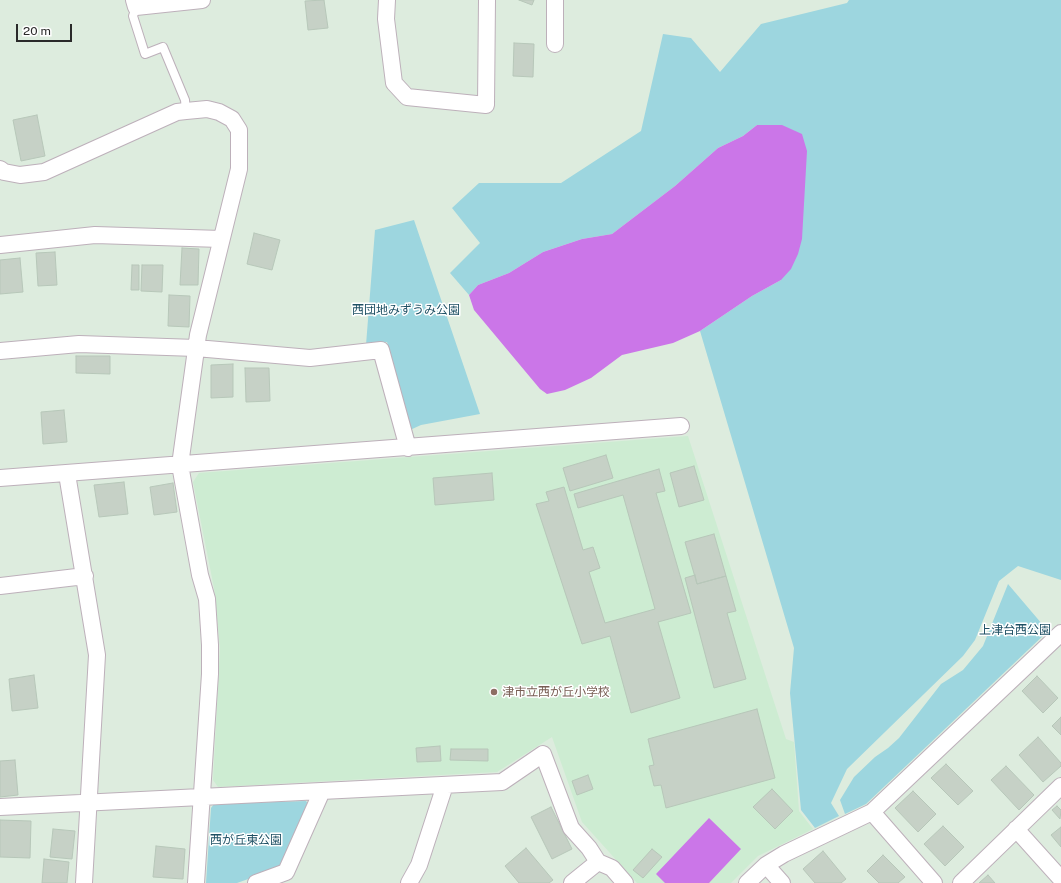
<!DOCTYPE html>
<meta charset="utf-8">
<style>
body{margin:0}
#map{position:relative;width:1061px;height:883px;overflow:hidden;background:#ddecde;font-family:"Public Sans",sans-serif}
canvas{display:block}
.scale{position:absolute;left:16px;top:24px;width:56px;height:18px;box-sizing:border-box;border:2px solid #2a2a2a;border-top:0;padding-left:5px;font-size:12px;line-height:14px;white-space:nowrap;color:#2a2a2a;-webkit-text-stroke:3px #fff;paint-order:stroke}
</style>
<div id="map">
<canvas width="1061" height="883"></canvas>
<div class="scale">20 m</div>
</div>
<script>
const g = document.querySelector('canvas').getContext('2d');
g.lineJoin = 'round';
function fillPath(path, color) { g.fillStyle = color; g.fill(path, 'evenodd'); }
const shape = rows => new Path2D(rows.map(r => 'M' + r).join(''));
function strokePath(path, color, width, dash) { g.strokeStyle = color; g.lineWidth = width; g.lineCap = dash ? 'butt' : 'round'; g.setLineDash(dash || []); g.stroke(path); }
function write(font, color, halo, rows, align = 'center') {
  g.font = font + ' "Public Sans","Noto Sans JP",sans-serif'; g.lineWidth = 3; g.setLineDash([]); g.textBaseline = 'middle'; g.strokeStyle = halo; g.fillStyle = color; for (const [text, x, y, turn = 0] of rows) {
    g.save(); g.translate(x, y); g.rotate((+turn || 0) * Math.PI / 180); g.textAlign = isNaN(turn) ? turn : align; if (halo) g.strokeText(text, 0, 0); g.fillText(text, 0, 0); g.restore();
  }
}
fillPath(shape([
 [688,436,786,739,794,742,799,811,813,829,758,856,731,883,637,883,582,822,552,737,497,772,218,787,213,780,220,648,214,588,193,482,199,473]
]), '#cdecd2');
fillPath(shape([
 [849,0,1061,0,1061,580,1018,566,999,581,975,640,963,656,847,769,831,803,839,816,815,828,801,810,790,693,794,648,700,331,752,296,781,280,757,125,743,136,718,148,675,186,612,234,582,239,543,252,509,273,478,285,469,295,450,273,480,243,452,208,479,183,561,183,641,131,663,34,691,38,720,72,761,24,847,3],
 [414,220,480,414,421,425,410,430,387,342,366,345,375,230],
 [1008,584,1048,631,866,804,845,814,840,800,854,777,875,757,888,748,899,738,941,684,963,670,983,646],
 [306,801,309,805,282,867,237,883,206,883,211,808,214,804]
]), '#9dd6df');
fillPath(shape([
 [757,125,782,125,802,134,807,151,802,239,798,254,791,269,781,280,752,296,700,331,673,343,622,355,591,378,565,390,547,394,540,389,474,310,469,295,478,285,509,273,543,252,582,239,612,234,675,186,718,148,743,136],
 [709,818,741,849,709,883,665,883,656,874]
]), '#cb76e8');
const building = shape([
 [324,0,328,28,308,30,305,1,324,0],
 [519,0,534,0,532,5,519,0],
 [514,43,534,44,533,77,513,76,514,43],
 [37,115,45,156,21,161,13,120,37,115],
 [254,233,280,240,272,270,247,264,254,233],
 [182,248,199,249,198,285,180,285,182,248],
 [55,252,57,285,38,286,36,253,55,252],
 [20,258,23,292,0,294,0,260,20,258],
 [132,265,139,265,139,290,131,290,132,265],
 [142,265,163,265,162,292,141,291,142,265],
 [169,295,190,296,189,327,168,326,169,295],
 [76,356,110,356,110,374,76,373,76,356],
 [233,364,233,397,211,398,211,365,233,364],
 [245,368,269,368,270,401,246,402,245,368],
 [64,410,67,442,43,444,41,412,64,410],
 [606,455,613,478,570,491,563,468,606,455],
 [694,466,704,500,679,507,670,473,694,466],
 [659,469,665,491,656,493,691,613,658,622,680,698,631,713,610,636,582,644,536,504,549,501,546,492,564,487,583,550,593,547,600,568,589,572,605,623,655,609,623,495,578,508,574,494,659,469],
 [492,473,494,500,435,505,433,478,492,473],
 [124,482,128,514,99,517,94,485,124,482],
 [173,483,177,512,154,515,150,487,173,483],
 [714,534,726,576,697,584,685,542,714,534],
 [695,575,697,584,726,576,736,611,727,613,746,679,714,688,685,578,695,575],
 [34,675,38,708,12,711,9,679,34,675],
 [1037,676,1058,698,1043,713,1022,691,1037,676],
 [757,709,775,778,666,808,661,785,654,786,649,766,654,765,648,739,757,709],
 [1061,717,1061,735,1052,726,1061,717],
 [1038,737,1061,763,1061,766,1043,782,1019,755,1038,737],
 [440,746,441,761,417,762,416,748,440,746],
 [451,749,488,749,488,761,450,760,451,749],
 [15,760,18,795,0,797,0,761,15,760],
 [946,764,973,791,958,805,931,778,946,764],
 [1006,766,1034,795,1019,810,991,780,1006,766],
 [588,775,593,789,577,795,572,781,588,775],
 [772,789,793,811,775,829,753,807,772,789],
 [913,791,936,814,918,832,895,808,913,791],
 [1057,806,1061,810,1060,819,1052,810,1057,806],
 [551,807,572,849,552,859,531,817,551,807],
 [0,820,31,821,30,858,0,857,0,820],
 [943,826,964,847,945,866,924,844,943,826],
 [1061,827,1061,847,1051,835,1061,827],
 [53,829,75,831,72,859,50,857,53,829],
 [156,846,185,849,183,879,153,877,156,846],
 [526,848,553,880,549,883,519,883,505,866,526,848],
 [652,849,662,857,643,878,633,870,652,849],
 [823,851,846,879,841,883,815,883,803,869,823,851],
 [883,855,905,877,898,883,879,883,867,871,883,855],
 [44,859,69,862,67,883,42,883,44,859],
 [988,875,995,883,979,883,988,875]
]);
fillPath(building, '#c6d1c6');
strokePath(building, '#b7c7b9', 1);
const service = shape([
 [136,7,133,16,145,54,163,47,185,100,186,111]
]);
const minor = shape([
 [134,0,136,7,202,0],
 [387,0,386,19,394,83,407,97,486,105,487,0],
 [555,44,555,0],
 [0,169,4,172,20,175,44,172,177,112,186,111,207,109,219,112,232,119,239,130,239,169,198,335,180,465,200,575,207,599,210,645,210,674,196,883],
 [0,245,95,235,221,239],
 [0,351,79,344,196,348,310,358,381,350,408,448],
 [67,474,97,655,84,883],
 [0,478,681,426],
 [0,586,85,576],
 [0,807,502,782,543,754,571,828,589,848,598,862,612,868,625,883],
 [872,812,934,883],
 [1016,829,1061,879],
 [766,865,782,883],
 [256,883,286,872,322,791],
 [409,883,419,865,445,785],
 [572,883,598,862],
 [747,883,766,865,784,854,872,812,1061,633],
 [961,883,1061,786]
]);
strokePath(service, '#bdb0ba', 10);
strokePath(minor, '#bdb0ba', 18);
strokePath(service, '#fff', 8);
strokePath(minor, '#fff', 16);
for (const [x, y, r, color] of [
 [494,692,4,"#8d6e63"]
]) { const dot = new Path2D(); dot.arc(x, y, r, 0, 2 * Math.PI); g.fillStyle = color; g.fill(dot); strokePath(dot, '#fff', 1.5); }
write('12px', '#1e5064', '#fff', [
 ["西団地みずうみ公園",406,310],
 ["上津台西公園",1015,630],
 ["西が丘東公園",246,840]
]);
write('12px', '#785e54', '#fff', [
 ["津市立西が丘小学校",502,692]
], 'left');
</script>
